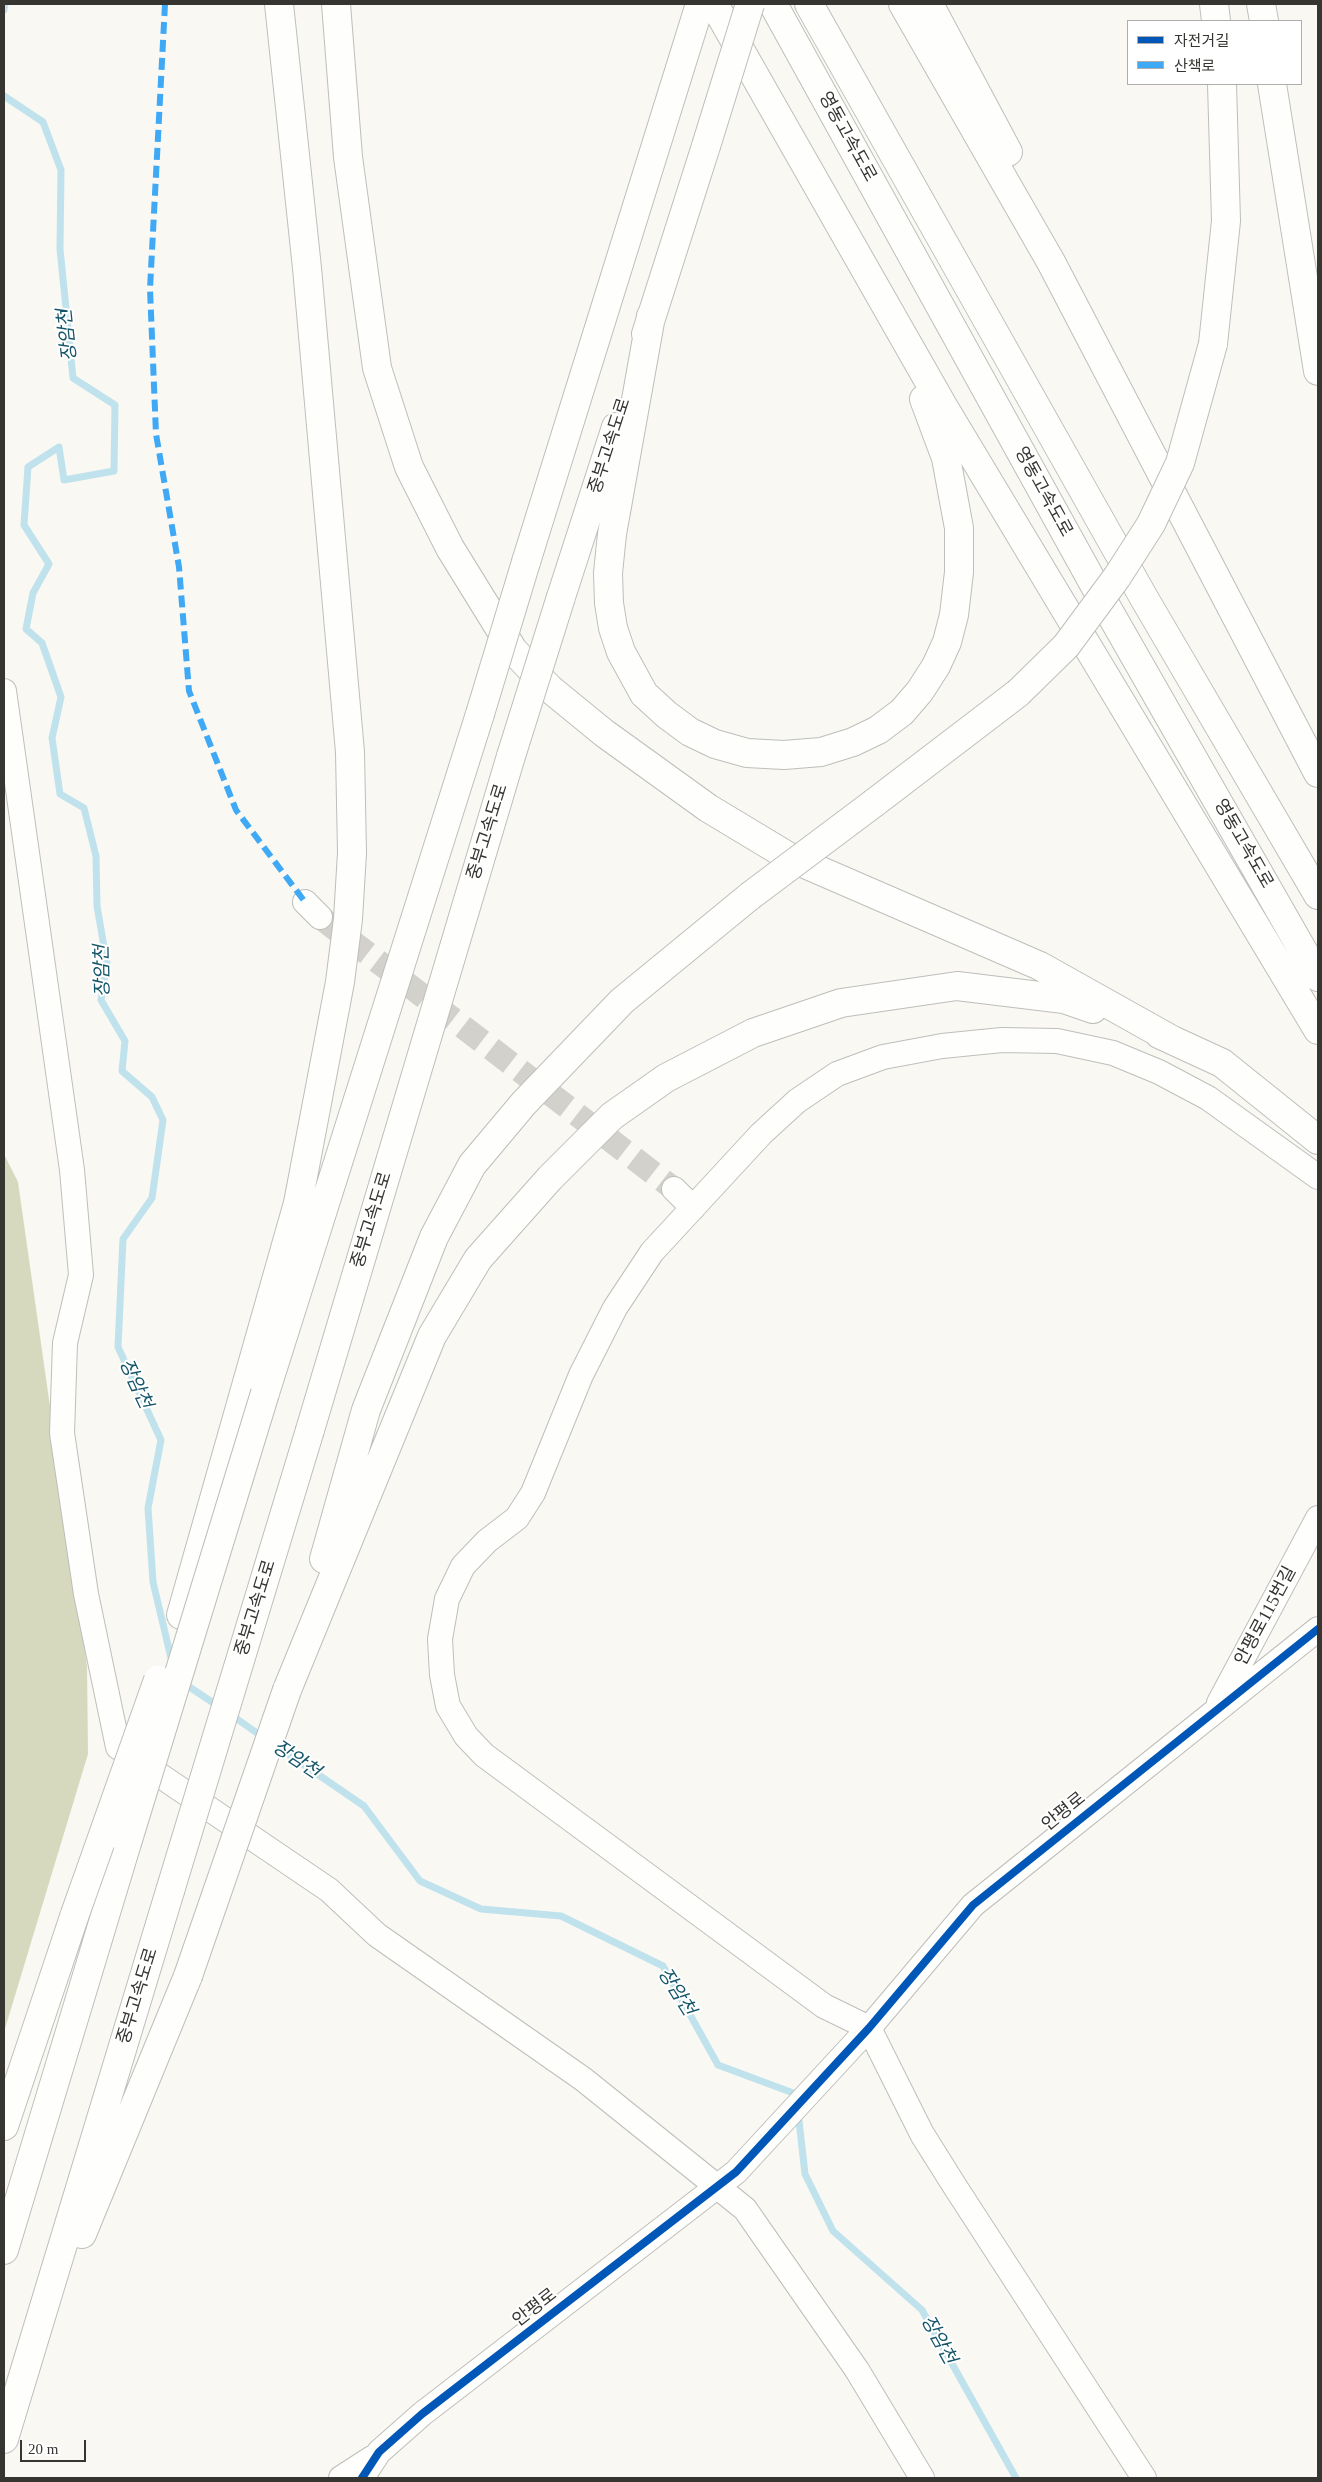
<!DOCTYPE html>
<meta charset="utf-8">
<style>
body{margin:0}
#map{position:relative;width:1322px;height:2482px;overflow:hidden;background:#f9f8f3;font-family:"Times New Roman","Noto Sans KR",serif}
canvas{display:block}
.frame{position:absolute;inset:0;border:5px solid #363531;pointer-events:none}
.legend{position:absolute;left:1127px;top:20px;width:175px;height:65px;box-sizing:border-box;background:#fff;border:1px solid #afaead;margin:0;padding:6px 9px;list-style:none;font-size:15px;color:#363531}
.legend li{display:flex;align-items:center;gap:10px;height:25px}
.legend b{width:25px;border:1px solid #afaead}
.scale{position:absolute;left:20px;top:2440px;width:66px;height:22px;box-sizing:border-box;border:2px solid #363531;border-top:0;padding-left:6px;font-size:15px;line-height:18px;white-space:nowrap;color:#363531;-webkit-text-stroke:4px #fff;paint-order:stroke}
</style>
<div id="map">
<canvas width="1322" height="2482"></canvas>
<div class="frame"></div>
<ul class="legend">
<li><b style="height:6px;background:#0057b8"></b>자전거길</li>
<li><b style="height:6px;background:#3fa9f5"></b>산책로</li>
</ul>
<div class="scale">20 m</div>
</div>
<script>
const g = document.querySelector('canvas').getContext('2d');
g.lineJoin = 'round';
function fillPath(path, color) { g.fillStyle = color; g.fill(path, 'evenodd'); }
const shape = rows => new Path2D(rows.map(r => 'M' + r).join(''));
function strokePath(path, color, width, dash) { g.strokeStyle = color; g.lineWidth = width; g.lineCap = dash ? 'butt' : 'round'; g.setLineDash(dash || []); g.stroke(path); }
function write(font, color, halo, rows, align = 'center') {
  g.font = font + ' "Times New Roman","Noto Sans KR",serif'; g.lineWidth = 4; g.setLineDash([]); g.textBaseline = 'middle'; g.strokeStyle = halo; g.fillStyle = color; for (const [text, x, y, turn = 0] of rows) {
    g.save(); g.translate(x, y); g.rotate((+turn || 0) * Math.PI / 180); g.textAlign = isNaN(turn) ? turn : align; if (halo) g.strokeText(text, 0, 0); g.fillText(text, 0, 0); g.restore();
  }
}
fillPath(shape([
 [4,1154,18,1182,87,1666,88,1754,4,2032]
]), '#d7d9bf');
strokePath(shape([
 [4,10,5,4],
 [4,96,43,122,61,170,60,249,73,378,115,405,114,471,64,480,59,447,28,467,24,525,49,564,33,593,26,629,42,643,61,697,52,738,60,794,84,808,96,856,97,906,107,964,101,1000,125,1041,122,1071,152,1097,163,1120,152,1198,123,1239,118,1347,161,1440,148,1508,153,1582,172,1662],
 [182,1682,221,1708],
 [230,1714,264,1738],
 [275,1745,364,1806,420,1881,481,1909,561,1916,663,1966,718,2065,796,2094,797,2099],
 [798,2112,805,2174,833,2231,922,2310,1016,2478]
]), '#c0e2ed', 7);
strokePath(shape([
 [320,917,674,1189]
]), '#d2d1cc', 24, [24, 12]);
const minor = shape([
 [4,691,72,1170,81,1275,65,1343,62,1433,86,1594,118,1747,329,1890,377,1935,583,2079,745,2209,857,2370,922,2478],
 [305,902,320,917],
 [674,1189,693,1208],
 [1219,1703,1318,1518],
 [341,2478,372,2458],
 [362,2478,379,2452,422,2414,736,2172,869,2028,973,1905,1318,1629],
 [1144,2478,954,2185,922,2134,869,2028,824,2006,484,1755,466,1736,448,1706,442,1675,440,1639,447,1599,463,1566,487,1541,517,1518,533,1493,581,1375,615,1308,652,1252,761,1134,797,1101,837,1074,883,1057,942,1046,1002,1040,1057,1041,1113,1053,1159,1072,1208,1098,1318,1177]
]);
const highway = shape([
 [336,4,348,157,377,368,409,467,450,548,513,650,549,688,604,733,708,808,791,858,1040,966,1174,1041],
 [714,4,943,406,1318,1030],
 [773,4,1106,606,1318,977],
 [809,4,1144,598,1318,895],
 [903,4,1051,262,1318,773],
 [929,4,1008,152],
 [1214,4,1216,21],
 [1261,4,1264,21],
 [1272,84,1318,371],
 [651,316,612,534,608,573,609,603,613,628,621,652,644,694,667,715,690,732,715,744,747,753,784,755,821,752,853,742,878,730,902,712,920,691,936,666,947,642,954,615,959,572,959,528,946,458,924,399],
 [646,334,706,146],
 [1213,344,1226,221,1222,84],
 [526,562,700,4],
 [561,597,616,427],
 [874,803,1018,693],
 [1159,1034,1222,1063,1318,1140],
 [265,1393,480,714],
 [310,1430,511,756],
 [324,1559,366,1410,434,1237,472,1165,524,1103,622,1001,750,896],
 [181,1615,298,1203,340,982,348,919,352,853,350,752,307,268,279,4],
 [287,1690,432,1336,478,1259,550,1178,612,1116,666,1078,753,1033,841,1003,957,986,1064,999,1093,1009],
 [4,2126,75,1914],
 [82,2234,188,1976],
 [4,2250,127,1843],
 [4,2439,170,1891]
]);
strokePath(minor, '#bebeba', 26);
strokePath(highway, '#bebeba', 30);
strokePath(minor, '#fefefd', 24);
strokePath(highway, '#fefefd', 28);
const highwayBridge = shape([
 [706,146,750,4],
 [1018,693,1066,646,1117,577,1151,524,1180,463,1213,344],
 [480,714,526,562],
 [511,756,561,597],
 [750,896,874,803],
 [127,1843,265,1393],
 [170,1891,310,1430],
 [75,1914,158,1680],
 [188,1976,287,1690]
]);
strokePath(highwayBridge, '#bebeba', 30, []);
strokePath(highwayBridge, '#fefefd', 28);
strokePath(shape([
 [165,4,150,289,156,434,179,567,189,691,236,810,305,902]
]), '#3fa9f5', 6, [12, 6]);
strokePath(shape([
 [362,2478,379,2452,422,2414,736,2172,869,2028,973,1905,1318,1629]
]), '#0057b8', 8);
write('18px', '#363531', '#fff', [
 ["영동고속도로",847,137,61],
 ["중부고속도로",610,446,-72],
 ["영동고속도로",1043,492,61],
 ["중부고속도로",488,832,-73],
 ["영동고속도로",1243,844,60],
 ["중부고속도로",372,1220,-73],
 ["중부고속도로",256,1608,-73],
 ["안평로115번길",1266,1616,-62],
 ["안평로",1064,1812,-39],
 ["중부고속도로",138,1996,-73],
 ["안평로",535,2308,-38]
]);
write('italic 19px', '#16566a', '#fff', [
 ["장암천",68,335,-96],
 ["장암천",103,971,-91],
 ["장암천",135,1384,65],
 ["장암천",296,1760,34],
 ["장암천",676,1992,58],
 ["장암천",938,2340,61]
]);
</script>
